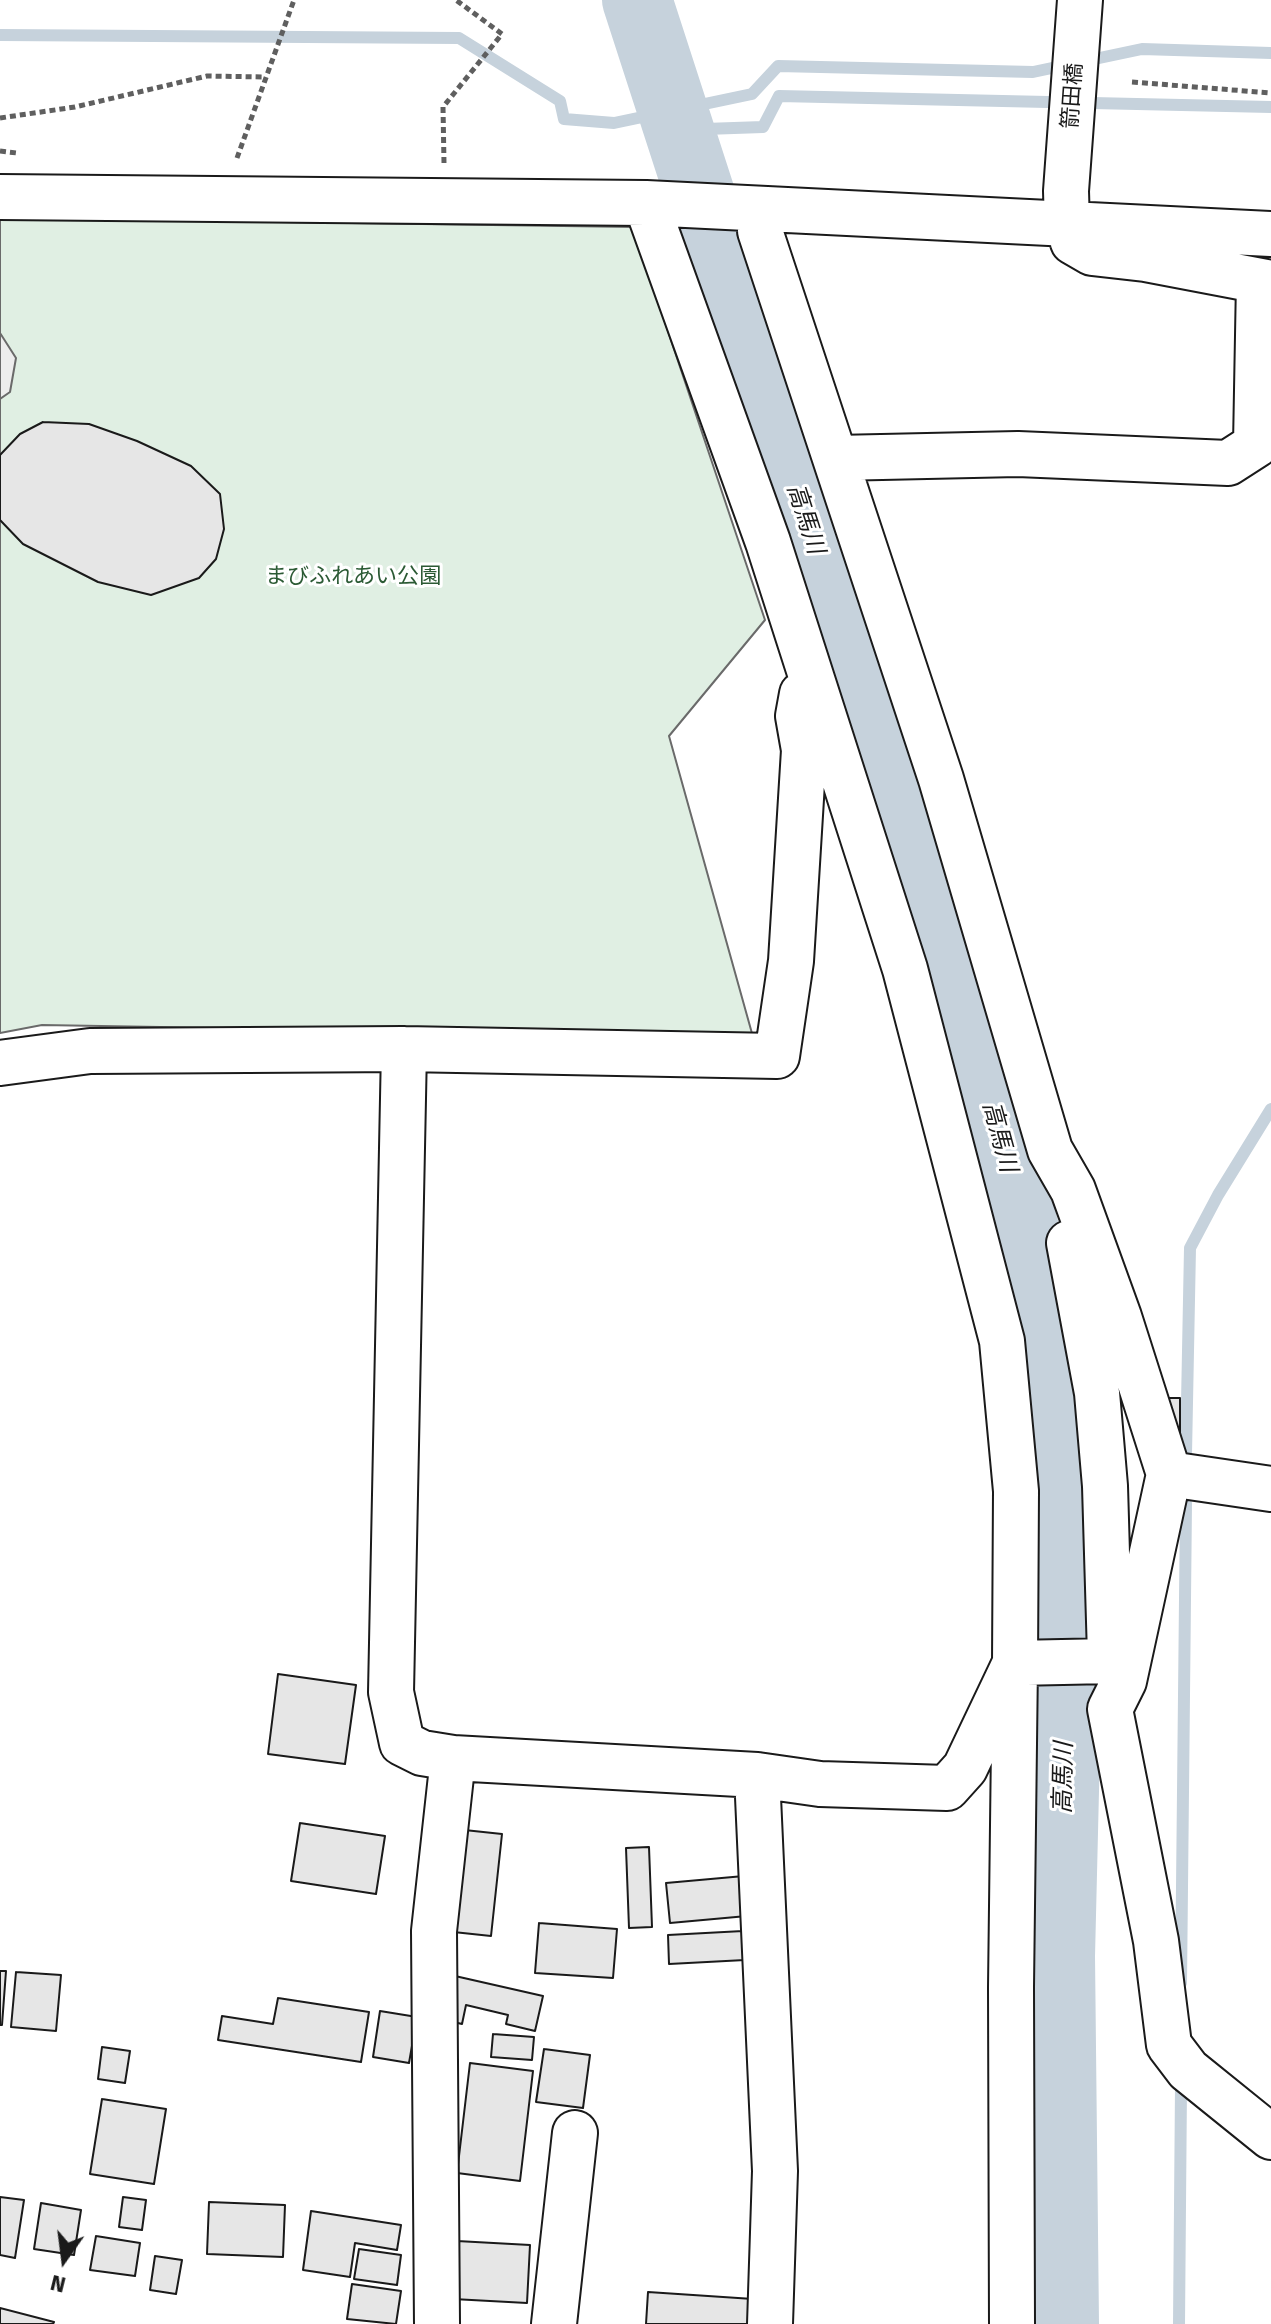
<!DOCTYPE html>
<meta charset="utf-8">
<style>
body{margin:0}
#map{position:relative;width:1271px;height:2324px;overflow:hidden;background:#fff;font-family:"Fira Sans",sans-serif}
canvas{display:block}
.north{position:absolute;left:24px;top:2220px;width:80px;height:80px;-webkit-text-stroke:6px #fff;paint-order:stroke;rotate:194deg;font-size:22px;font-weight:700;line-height:32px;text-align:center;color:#1a1a1a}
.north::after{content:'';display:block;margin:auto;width:28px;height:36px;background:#1a1a1a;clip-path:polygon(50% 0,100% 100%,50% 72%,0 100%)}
</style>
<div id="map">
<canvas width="1271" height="2324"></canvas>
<div class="north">N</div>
</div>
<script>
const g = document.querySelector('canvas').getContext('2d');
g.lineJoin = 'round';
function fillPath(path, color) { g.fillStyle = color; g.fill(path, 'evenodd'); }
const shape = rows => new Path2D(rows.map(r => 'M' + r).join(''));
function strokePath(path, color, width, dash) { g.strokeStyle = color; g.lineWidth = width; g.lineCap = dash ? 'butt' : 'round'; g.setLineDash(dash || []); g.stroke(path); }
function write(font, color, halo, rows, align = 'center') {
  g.font = font + ' "Fira Sans","Noto Sans JP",sans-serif'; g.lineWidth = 6; g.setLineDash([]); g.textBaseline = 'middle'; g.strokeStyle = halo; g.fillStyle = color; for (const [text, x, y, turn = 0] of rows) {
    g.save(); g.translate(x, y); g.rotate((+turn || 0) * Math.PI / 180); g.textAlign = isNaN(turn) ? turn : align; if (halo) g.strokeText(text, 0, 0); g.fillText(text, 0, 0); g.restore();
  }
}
const green = shape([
 [0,218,633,227,765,620,669,736,753,1037,42,1025,0,1033,0,218]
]);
fillPath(green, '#e0efe3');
strokePath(green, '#6a6a6a', 2);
const parking = shape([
 [0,333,16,358,10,392,0,399,0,333]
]);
fillPath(parking, '#ededed');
strokePath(parking, '#6a6a6a', 2);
strokePath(shape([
 [0,35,459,38,560,101,564,119,614,123,752,94,778,66,1033,72,1142,49,1271,53],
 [676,130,763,127,779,96,1271,107],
 [1186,1454,1190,1248,1218,1195,1271,1109],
 [1181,1983,1186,1503],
 [1179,2324,1181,2087]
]), '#c6d2dc', 12);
strokePath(shape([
 [637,0,965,1013,1038,1280,1058,1430,1069,1584,1060,1956,1064,2324]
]), '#c6d2dc', 70);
const building = shape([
 [43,422,89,424,137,441,191,466,220,494,224,529,216,559,199,578,151,595,98,582,23,544,0,520,0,455,20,434,43,422],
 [1166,1398,1180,1398,1180,1447,1166,1398],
 [278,1674,356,1685,345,1764,268,1754,278,1674],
 [300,1823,385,1836,376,1894,291,1881,300,1823],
 [455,1829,502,1834,491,1936,444,1931,455,1829],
 [649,1847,652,1927,629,1928,626,1848,649,1847],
 [744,1876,747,1916,670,1923,666,1883,744,1876],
 [539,1923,617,1929,613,1978,535,1973,539,1923],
 [743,1931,745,1960,669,1964,668,1935,743,1931],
 [0,1971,6,1971,2,2025,0,2025,0,1971],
 [16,1972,61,1975,56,2031,11,2027,16,1972],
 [455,1976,543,1996,535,2031,506,2024,508,2015,466,2005,462,2024,445,2020,455,1976],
 [278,1998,369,2012,361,2062,218,2040,222,2016,273,2024,278,1998],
 [380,2011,417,2017,409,2063,373,2057,380,2011],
 [493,2034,534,2037,532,2060,491,2057,493,2034],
 [102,2047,130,2051,125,2083,98,2079,102,2047],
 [544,2049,590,2055,583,2108,536,2102,544,2049],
 [470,2063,533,2071,520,2181,457,2173,470,2063],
 [102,2099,166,2109,154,2184,90,2174,102,2099],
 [0,2197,24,2200,15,2258,0,2255,0,2197],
 [123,2197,146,2200,142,2230,119,2227,123,2197],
 [209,2202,285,2205,283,2257,207,2254,209,2202],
 [41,2203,81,2210,74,2255,34,2249,41,2203],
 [311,2211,401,2225,397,2250,355,2243,350,2277,303,2270,311,2211],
 [96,2236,140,2243,135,2276,90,2270,96,2236],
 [457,2241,530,2245,527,2303,453,2299,457,2241],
 [359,2249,401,2255,397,2285,354,2279,359,2249],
 [155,2256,182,2260,176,2294,150,2290,155,2256],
 [352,2284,401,2291,396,2324,347,2319,352,2284],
 [648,2292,753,2299,751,2324,646,2324,648,2292],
 [0,2308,54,2322,53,2324,0,2324,0,2308]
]);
fillPath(building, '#e6e6e6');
strokePath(building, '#1a1a1a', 2);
const minor = shape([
 [1080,0,1066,191,1067,225,1073,242,1092,253,1145,259,1271,283],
 [0,197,646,203,1271,234],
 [760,209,760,231,941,779,1050,1150,1073,1190,1119,1317,1169,1474,1124,1681,1110,1709,1156,1941,1169,2045,1188,2070,1271,2137],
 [836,458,1018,454,1228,463,1256,445,1259,281],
 [404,1049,391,1692,402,1743,422,1753,453,1758,757,1775,820,1784,947,1788,965,1768,1015,1663,1016,1491,1002,1341,905,969,768,542,646,203],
 [0,1063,90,1051,404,1049,777,1056,791,961,804,750,798,716,802,694],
 [1069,1243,1097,1393,1105,1486,1110,1655],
 [1169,1474,1271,1489],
 [757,1775,775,2171,770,2324],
 [437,2324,434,1931,453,1758],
 [554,2324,575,2133],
 [1012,2324,1011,1987,1015,1663,1110,1661]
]);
strokePath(minor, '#1a1a1a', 48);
strokePath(shape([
 [1132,82,1271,93],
 [0,118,75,107,207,76,265,77],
 [0,151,17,153],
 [237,158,294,0],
 [444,163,443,107,502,34,456,0]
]), '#5f5f5f', 5, [6, 4]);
strokePath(minor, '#fff', 44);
write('22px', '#1a1a1a', '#fff', [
 ["箭田橋",1073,96,-86]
]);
write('22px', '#2b5a34', '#fff', [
 ["まびふれあい公園",353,577]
]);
write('italic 24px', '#1a1a1a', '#fff', [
 ["高馬川",805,519,72],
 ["高馬川",999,1137,75],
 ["高馬川",1064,1778,-89]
]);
</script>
